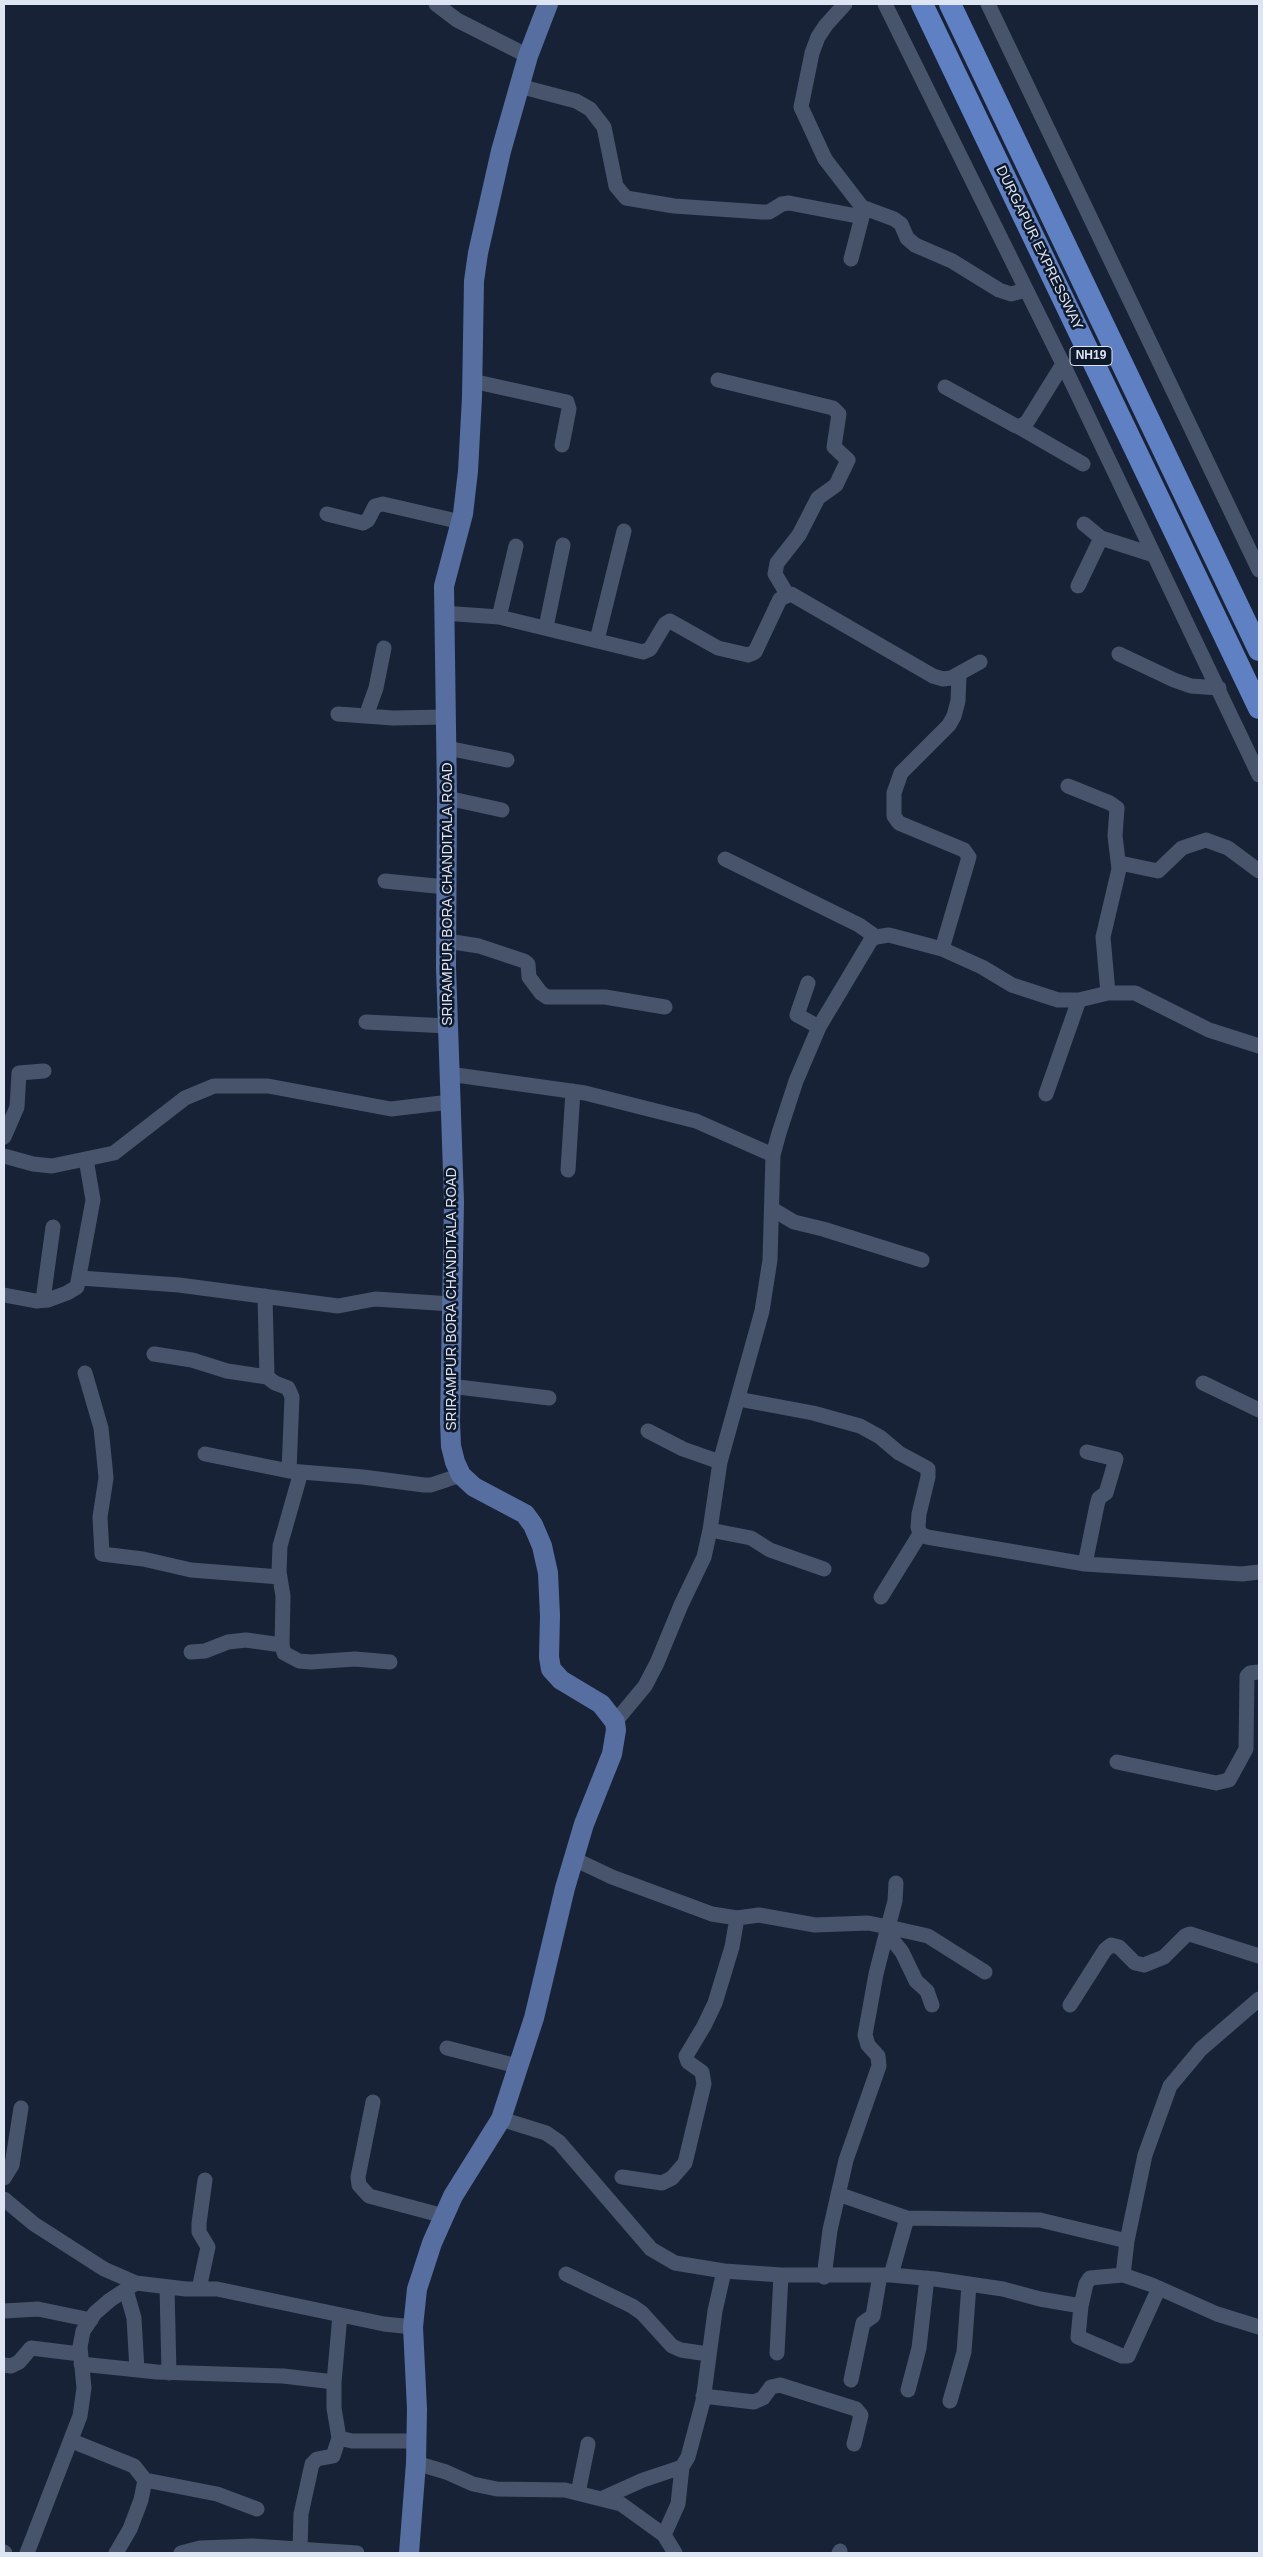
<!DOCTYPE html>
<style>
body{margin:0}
#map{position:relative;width:1263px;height:2557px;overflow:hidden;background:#182236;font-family:Helvetica,sans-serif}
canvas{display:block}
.frame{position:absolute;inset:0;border:5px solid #dde4f2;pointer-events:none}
</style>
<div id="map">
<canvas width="1263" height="2557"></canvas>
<div class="frame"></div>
</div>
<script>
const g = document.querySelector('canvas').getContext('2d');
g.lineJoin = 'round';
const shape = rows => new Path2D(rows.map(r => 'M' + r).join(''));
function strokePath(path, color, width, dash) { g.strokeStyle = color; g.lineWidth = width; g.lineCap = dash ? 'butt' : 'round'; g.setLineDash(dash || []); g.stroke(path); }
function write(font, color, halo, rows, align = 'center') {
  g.font = font + ' Helvetica,sans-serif'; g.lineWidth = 5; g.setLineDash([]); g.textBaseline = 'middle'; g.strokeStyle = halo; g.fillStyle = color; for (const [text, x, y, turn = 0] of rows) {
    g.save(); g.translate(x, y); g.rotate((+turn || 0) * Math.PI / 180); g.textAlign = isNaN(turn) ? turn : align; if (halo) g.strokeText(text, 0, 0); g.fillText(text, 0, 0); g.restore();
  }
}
strokePath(shape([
 [436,4,457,20,528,56],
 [845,4,826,25,818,37,812,53,801,107,825,159,862,207,862,217,851,259],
 [885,4,1063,364,1259,775],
 [988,4,1259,570],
 [519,86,576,101,590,109,604,127,616,186,626,198,674,206,762,212,769,212,782,204,789,203,862,217],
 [862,207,894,219,901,224,907,238,915,245,952,261,999,290,1011,294,1026,290],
 [718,380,833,408,839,414,834,447,848,460,836,485,818,498,799,535,777,563,775,574,787,594],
 [472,381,567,402,569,409,562,445],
 [945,387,1016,426,1021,426,1027,422,1063,364],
 [1019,427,1083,464],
 [327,514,363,523,368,520,375,506,383,504,461,522],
 [1084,524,1101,538,1154,555],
 [1078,586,1101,538],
 [443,613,499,617,643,652,650,649,665,624,670,621,718,648,748,655,755,652,780,599,791,594,933,676,943,679,951,678,980,662],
 [499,617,516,546],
 [546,627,563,545],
 [597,640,624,531],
 [1119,654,1174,680,1191,686,1219,688],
 [338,714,393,718,446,717],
 [366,716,376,688,384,648],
 [447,748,507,760],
 [1068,786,1110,803,1117,808,1115,836,1119,869,1103,937,1108,993],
 [447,798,502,810],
 [725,859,859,925,876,937],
 [1120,863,1158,871,1182,848,1206,840,1228,848,1259,871],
 [385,881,446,887],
 [447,941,479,946,524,961,528,964,529,977,541,993,547,997,605,997,665,1007],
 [942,949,969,857,964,850,899,823,894,816,894,793,901,773,949,725,954,716,958,701,959,676],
 [808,983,797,1015,819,1027],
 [366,1022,448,1026],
 [449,1074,585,1093,696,1121,773,1155],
 [1046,1094,1079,1000],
 [4,1137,17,1107,19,1073,44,1071],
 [4,1156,33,1164,52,1166,114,1153,185,1098,214,1086,268,1086,391,1109,450,1102],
 [568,1170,573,1091],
 [772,1209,794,1222,823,1229,922,1260],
 [80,1278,179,1285,338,1306,375,1299,452,1304],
 [4,1295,36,1301,48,1300,67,1293,77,1287,93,1200,86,1159],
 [265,1296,267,1377,275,1383,288,1388,292,1397,289,1471],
 [43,1300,53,1227],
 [154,1354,192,1360,227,1371,267,1377],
 [85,1373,101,1428,105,1467,106,1478,100,1517,102,1554,143,1559,191,1570,280,1577],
 [1203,1383,1259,1410],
 [450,1386,549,1398],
 [738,1399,813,1413,860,1426,880,1437,899,1453,925,1467,928,1469,928,1477,919,1514,918,1527,920,1534,927,1537,1085,1564,1242,1574,1259,1572],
 [648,1431,683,1449,720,1462],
 [205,1454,289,1471,363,1477,424,1485,431,1485,461,1475],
 [301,1472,280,1546,279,1572,283,1596,282,1645,284,1653,299,1661,311,1662,355,1659,390,1662],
 [710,1530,751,1538,770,1550,824,1569],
 [1085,1564,1097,1505,1099,1498,1106,1493,1116,1459,1087,1452],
 [881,1597,920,1534],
 [191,1652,205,1651,228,1642,246,1640,282,1645],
 [615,1722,645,1686,657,1663,681,1605,704,1557,710,1530,720,1462,762,1311,770,1260,773,1155,779,1133,796,1081,819,1027,871,940,876,937,889,935,942,949,982,967,1012,985,1058,1000,1079,1000,1108,993,1135,993,1209,1030,1259,1046],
 [1117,1762,1216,1783,1229,1780,1246,1749,1247,1676,1250,1673,1259,1672],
 [574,1859,612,1877,712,1914,737,1918,759,1915,815,1925,868,1923,888,1927,876,1974,865,2035,868,2045,878,2056,879,2066,846,2160,830,2230,824,2277],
 [896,1883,895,1901,888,1927,928,1936,985,1972],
 [887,1933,902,1952,916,1981,927,1991,932,2005],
 [1070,2005,1105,1950,1111,1945,1119,1947,1135,1963,1144,1965,1164,1957,1185,1936,1190,1934,1259,1956],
 [447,2048,517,2066],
 [373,2102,358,2177,359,2185,369,2196,444,2216],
 [501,2119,546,2133,559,2142,651,2249,675,2263,724,2271,781,2275,891,2275,935,2279,1003,2289,1040,2299,1081,2306,1086,2284,1090,2278,1123,2275],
 [622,2177,662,2183,672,2178,685,2163,704,2084,702,2072,688,2062,686,2056,704,2026,715,2003,732,1947,737,1918],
 [4,2178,12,2165,21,2108],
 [838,2194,907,2218,1040,2220,1127,2241,1145,2155,1170,2086,1201,2049,1259,1999],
 [4,2199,34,2224,104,2269,136,2283,186,2289,217,2289,384,2324,413,2327],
 [1127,2241,1123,2275,1152,2285,1217,2314,1259,2327],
 [566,2274,632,2306,642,2313,672,2346,681,2350,708,2354],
 [891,2275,907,2218],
 [167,2287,169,2373],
 [199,2289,208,2247,199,2232,199,2223,205,2180],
 [126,2290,134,2318,137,2370],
 [1081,2306,1078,2337,1122,2356,1128,2356,1159,2288],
 [4,2311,38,2309,91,2320],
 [340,2315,334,2382,334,2408,339,2438,352,2441,417,2441],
 [777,2353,781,2275],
 [81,2364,157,2372,283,2376,334,2382],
 [4,2365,11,2366,19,2362,31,2348,80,2354],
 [851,2380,863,2323,873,2316,880,2275],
 [908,2390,919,2348,927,2278],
 [703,2396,754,2402,763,2398,771,2387,780,2385,856,2409,861,2415,854,2444],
 [950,2401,964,2352,969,2285],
 [72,2441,134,2466,145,2480,141,2500,130,2529,116,2553],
 [416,2463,446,2472,473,2484,497,2489,565,2490,621,2504,664,2535,675,2553],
 [145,2480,217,2494,257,2509],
 [578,2493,588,2444],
 [603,2498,643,2480,682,2467,688,2457,703,2401,715,2311,724,2271],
 [664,2535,678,2504,682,2467],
 [300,2550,301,2514,312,2464,317,2459,333,2456,339,2438],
 [4,2552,5,2553],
 [27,2553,80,2416,84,2388,80,2347,83,2331,95,2313,110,2300,136,2283],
 [181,2553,200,2548,253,2546,357,2553],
 [839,2553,840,2551]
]), '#48546b', 15);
strokePath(shape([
 [409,2553,416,2463,417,2409,413,2327,417,2289,432,2243,453,2196,501,2119,534,2018,565,1888,584,1824,612,1754,616,1730,615,1722,601,1704,561,1680,551,1669,549,1657,550,1616,548,1573,542,1546,533,1525,525,1514,474,1487,461,1475,455,1462,451,1446,450,1421,454,1202,446,967,447,798,444,586,463,514,468,471,472,397,474,281,478,253,501,151,528,56,548,4]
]), '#566ea0', 20);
strokePath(shape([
 [922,4,1259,708],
 [950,4,1259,650]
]), '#5f80c3', 22);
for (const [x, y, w] of [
 [1091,356,42]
]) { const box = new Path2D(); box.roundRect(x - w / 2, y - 9.5, w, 19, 4); g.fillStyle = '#0f192c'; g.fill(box); strokePath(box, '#dde4f2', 1); }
write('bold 12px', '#dde4f2', null, [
 ["NH19",1091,356]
]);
write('14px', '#dde4f2', '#0f192c', [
 ["DURGAPUR EXPRESSWAY",1039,248,64],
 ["SRIRAMPUR BORA CHANDITALA ROAD",448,894,-90],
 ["SRIRAMPUR BORA CHANDITALA ROAD",452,1299,-90]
]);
</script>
